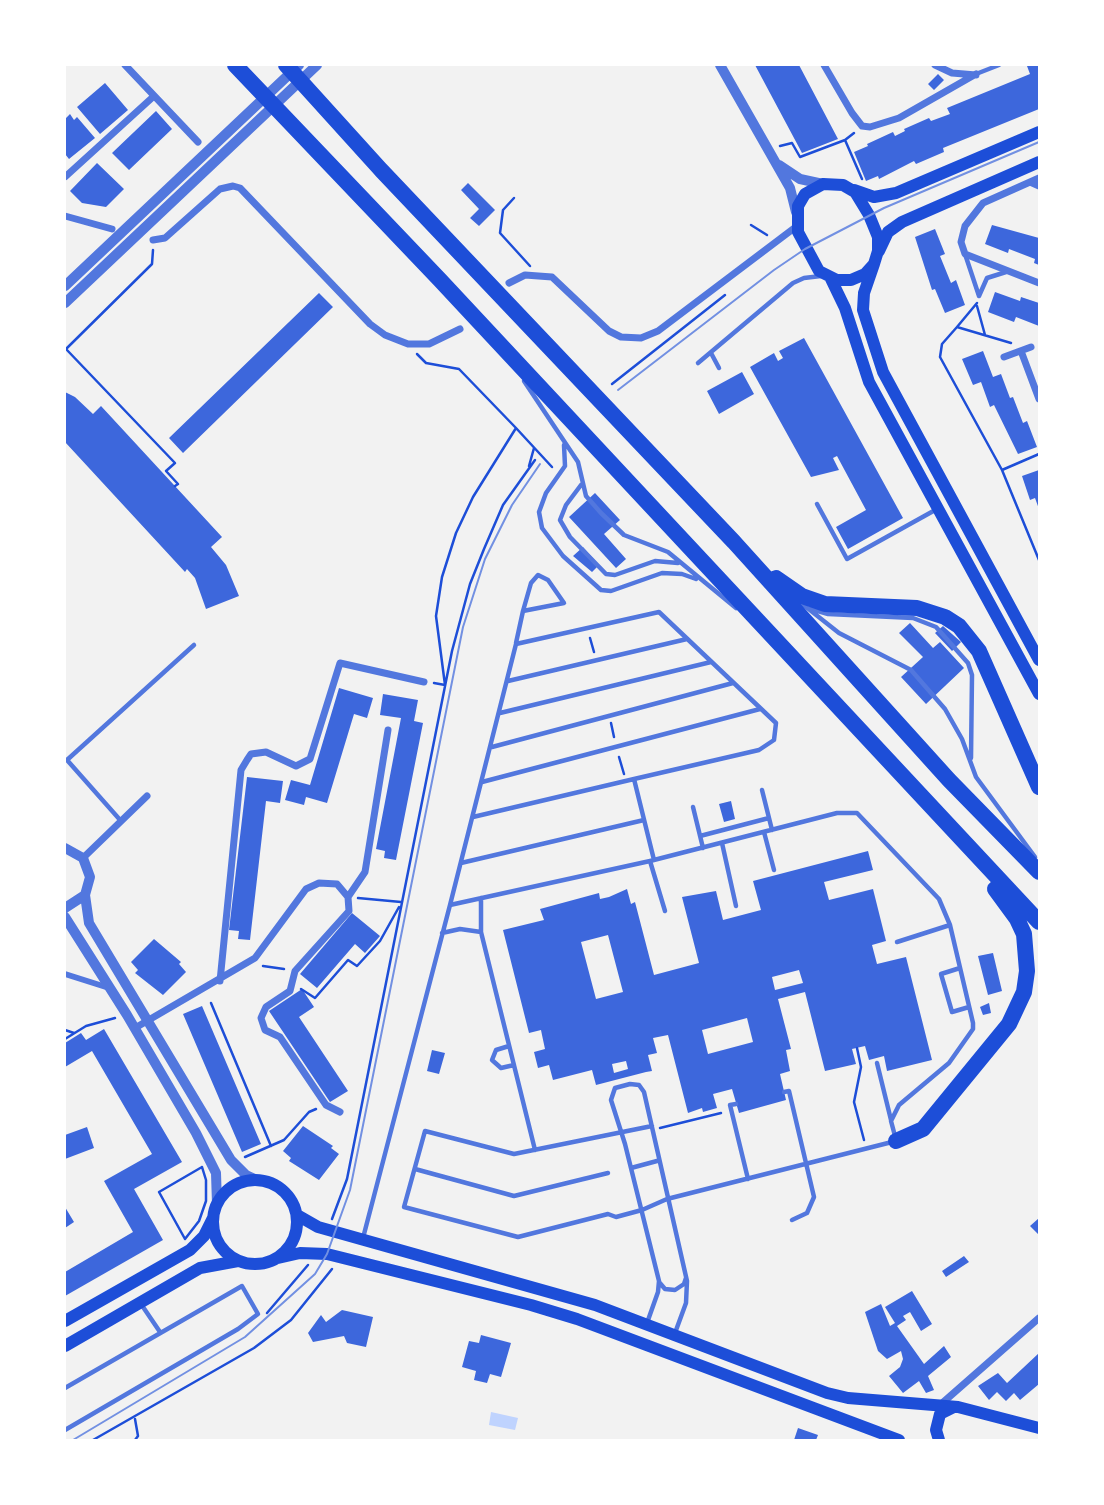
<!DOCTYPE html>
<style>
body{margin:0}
#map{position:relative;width:1104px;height:1505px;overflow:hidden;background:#f2f2f2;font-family:Mulish,sans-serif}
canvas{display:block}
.frame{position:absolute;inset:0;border:66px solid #fff;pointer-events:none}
</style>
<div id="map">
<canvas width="1104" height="1505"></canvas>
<div class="frame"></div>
</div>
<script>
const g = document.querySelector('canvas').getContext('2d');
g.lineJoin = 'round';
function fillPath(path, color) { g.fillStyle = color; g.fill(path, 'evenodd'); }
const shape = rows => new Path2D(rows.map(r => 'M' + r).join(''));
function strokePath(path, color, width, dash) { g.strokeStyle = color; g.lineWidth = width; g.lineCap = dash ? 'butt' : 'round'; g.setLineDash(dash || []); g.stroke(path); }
fillPath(shape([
 [491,1412,518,1418,515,1430,489,1425]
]), '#bfd3fe');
fillPath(shape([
 [755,65,799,65,838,139,802,153],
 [1039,65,1039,109,943,148,944,152,916,164,914,161,879,179,878,176,866,181,854,152,868,146,867,144,893,132,895,136,905,131,904,129,929,118,931,121,950,114,947,108,1030,74,1027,66],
 [938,74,944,80,934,90,928,84],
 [105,83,128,110,100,134,77,107],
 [156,111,172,129,129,170,112,153],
 [70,114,74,120,77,117,95,138,69,159,65,154,65,119],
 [97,163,124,189,106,207,82,203,70,191],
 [468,183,495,210,479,226,470,218,479,209,461,190],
 [992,225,1039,238,1039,265,1034,263,1035,259,1009,249,1008,253,985,244],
 [935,229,945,254,940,256,951,283,956,280,965,305,945,313,935,289,932,290,915,237],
 [995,292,1020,301,1021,297,1039,303,1039,326,1016,317,1014,322,988,312],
 [319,293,333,307,183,453,169,438],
 [804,338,903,518,848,549,836,527,866,510,837,456,833,458,839,470,811,477,750,367,774,353,778,361,783,358,779,351],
 [983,351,993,377,1001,374,1010,398,1013,397,1023,423,1027,421,1037,447,1018,454,994,405,990,407,981,382,973,385,962,359],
 [742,372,754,394,719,414,707,391],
 [65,392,75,397,93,414,101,406,222,537,211,547,226,565,239,596,206,609,195,578,187,569,185,572,65,442],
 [1039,470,1039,509,1035,498,1030,500,1022,476],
 [595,493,620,520,604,534,626,559,616,568,569,517],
 [583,547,599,565,592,572,573,556],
 [910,623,933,648,940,642,964,668,926,704,901,677,923,657,899,633],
 [943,626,961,642,952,651,935,633],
 [339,688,373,698,367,718,354,714,327,803,306,797,304,805,285,800,291,780,310,785],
 [383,694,418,700,414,721,423,723,396,860,384,858,385,851,376,849,401,718,380,715],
 [247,777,283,781,280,803,266,801,250,940,238,939,239,931,229,930],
 [731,801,735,819,724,822,719,804],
 [868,851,873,870,824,882,829,900,873,889,886,941,872,945,877,964,906,957,932,1060,887,1071,884,1056,869,1060,865,1046,852,1049,856,1064,825,1071,805,992,778,999,791,1049,786,1050,790,1071,780,1074,786,1100,739,1113,732,1089,713,1094,717,1108,703,1112,702,1108,688,1113,668,1035,653,1038,657,1053,648,1055,652,1071,646,1072,596,1085,592,1070,553,1080,549,1065,538,1068,534,1052,545,1049,542,1035,541,1030,529,1033,503,930,544,920,540,909,599,893,600,899,609,897,627,889,631,904,635,902,654,975,699,963,682,897,716,891,723,920,761,910,753,881],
 [608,935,623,992,596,999,581,942],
 [799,970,803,983,775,990,772,977],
 [747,1018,753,1042,708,1054,702,1030],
 [626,1061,628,1069,614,1073,612,1064],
 [352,913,380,936,365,953,355,944,317,988,300,974],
 [154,939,181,962,179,964,186,972,163,995,135,973,138,970,131,962],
 [993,953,1002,991,988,995,978,956],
 [302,989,314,1007,299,1017,348,1091,330,1102,269,1011],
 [989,1003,991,1013,983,1015,980,1007],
 [202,1006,261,1144,242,1152,183,1014],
 [104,1029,182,1162,134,1189,163,1240,65,1296,65,1272,133,1232,104,1181,152,1154,92,1051,65,1067,65,1043,81,1033,86,1040],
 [432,1050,445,1053,439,1074,427,1071],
 [303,1126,333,1146,331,1148,339,1154,319,1180,289,1161,291,1158,283,1151],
 [87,1127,94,1148,65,1159,65,1135],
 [65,1207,74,1222,65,1228],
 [1039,1218,1039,1235,1030,1226],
 [964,1256,969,1262,946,1277,942,1271],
 [912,1291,932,1324,921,1331,910,1312,903,1316,906,1320,897,1326,924,1364,944,1346,951,1357,928,1376,934,1390,926,1393,919,1381,903,1393,889,1376,900,1367,903,1359,901,1351,887,1359,878,1351,865,1312,881,1304,890,1326,895,1323,885,1307],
 [342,1310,373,1317,366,1347,347,1343,344,1336,313,1342,308,1333,321,1315,326,1322],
 [481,1335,511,1343,501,1377,490,1374,487,1383,474,1380,476,1371,462,1367,469,1341,479,1343],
 [1039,1353,1039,1384,1020,1400,1014,1393,1006,1401,997,1392,989,1400,978,1386,998,1373,1007,1383],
 [798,1428,818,1435,816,1440,794,1440]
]), '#3d67dc');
strokePath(shape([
 [845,140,862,179],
 [780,146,792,143,800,157,845,140,854,133],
 [514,198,503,210,500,233,530,266],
 [751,225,767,235],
 [153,250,152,264,66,349,175,463,166,471,178,484,175,486],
 [977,303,957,327,1011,343],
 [977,306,985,335],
 [957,327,942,344,940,357,1002,470,1039,560],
 [417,354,426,363,459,369,516,428],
 [612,384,725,295],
 [529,466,534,448],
 [1002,470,1039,454],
 [590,638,594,652],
 [434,683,445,685,436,616,442,577,456,533,473,497,516,428,552,467],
 [611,723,614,737],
 [619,757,624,774],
 [358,898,401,902],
 [263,966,284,969],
 [301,989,315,998,348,960,357,966,380,941,399,907],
 [211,1003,271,1146],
 [65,1030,74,1033],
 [65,1039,86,1026,115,1018],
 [857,1048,861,1067,854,1102,864,1140],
 [660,1128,721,1113],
 [245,1157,284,1140,309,1112,316,1109],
 [202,1167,206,1180,206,1201,199,1221,185,1239,159,1192,202,1167],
 [332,1219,347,1179,452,651,470,584,484,549,503,505,535,460],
 [267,1313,308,1265],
 [93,1440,254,1348,291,1320,332,1269],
 [135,1440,138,1436,135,1419]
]), '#1d4ed8', 2.5);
strokePath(shape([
 [976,74,999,65],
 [965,254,979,296],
 [979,296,987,278,1006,272],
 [711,353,719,368],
 [698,363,793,283,804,278,821,276],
 [524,381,578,462,586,496,601,513,624,535,668,552,736,608],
 [564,445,565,466,546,493,539,512,542,528,563,556,601,590,611,591,662,573,682,574,696,579],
 [581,485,566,505,560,520,570,537,606,574,615,575,655,561,678,563],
 [817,504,847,559,937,509],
 [801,603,839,633,911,670,945,709,962,739,976,777,1035,857],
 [811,609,828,614,913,618,936,627,968,663,972,675,971,758],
 [516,643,523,611,531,583,538,575,548,580,564,603,523,611],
 [508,681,687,639],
 [500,713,711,662],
 [492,747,733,683],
 [482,782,760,709],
 [762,790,769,818],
 [693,807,703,848],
 [473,817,634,779],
 [121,821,67,760,194,645],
 [764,832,774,870],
 [700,836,769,818,772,830],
 [722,843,736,906],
 [650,861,665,911],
 [461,863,644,820],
 [481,898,481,932,535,1150],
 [450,905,516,644,659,612,776,723,774,740,759,750,634,779,654,860],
 [442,933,460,929,481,932],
 [897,942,950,925],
 [960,968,941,974,952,1012,969,1007],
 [509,1046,496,1050,492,1060,501,1068,514,1065],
 [877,1063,891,1120],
 [784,1092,789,1091,814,1197,807,1213,792,1220],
 [736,1104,730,1105,748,1179],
 [652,1126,514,1154,425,1131,404,1207,518,1237,608,1214,616,1217,642,1210,667,1199,892,1142],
 [631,1168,657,1161],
 [415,1169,514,1196,608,1173],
 [363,1238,450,905,650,861,837,813,857,813,939,899,950,925,973,1023,973,1029,949,1063,899,1105,891,1121,895,1136],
 [659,1282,665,1289,675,1290,684,1284,686,1278],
 [141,1304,160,1332],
 [647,1323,658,1292,659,1281,625,1144,611,1100,615,1088,630,1084,639,1085,644,1092,687,1281,686,1303,675,1333],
 [65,1388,242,1286,258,1314,238,1329,65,1430]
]), '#5277de', 4.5);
strokePath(shape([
 [65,974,106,987]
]), '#5277de', 6);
strokePath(shape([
 [125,65,198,142],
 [824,65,852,113,862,126,870,127,899,118,976,74],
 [935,65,952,73,976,75],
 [65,177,154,96],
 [1039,178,1030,182,1039,186],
 [1030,182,983,203,965,226,961,242,965,254,1039,283],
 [65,216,112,229],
 [153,240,165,238,220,189,233,186,240,188,370,324,385,335,408,344,429,344,460,329],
 [509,283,525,275,552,277,609,331,621,337,641,338,658,331,797,226],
 [1021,351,1039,399],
 [1004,357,1031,347],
 [83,858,147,796],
 [348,897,365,872,388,730],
 [220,981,241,770,247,760,251,754,266,752,296,766,310,759,340,663,424,682],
 [135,1028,255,958,306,889,319,883,337,884,348,897,349,911,295,971,290,991,266,1007,261,1018,265,1030,280,1037,326,1105,340,1112],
 [940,1405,1039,1318]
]), '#5277de', 7);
strokePath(shape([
 [720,65,790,188,796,212],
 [779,165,800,179,823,184],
 [65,286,299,65],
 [65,303,317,65],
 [65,848,83,858,90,877,85,895,65,908],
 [85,895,89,923,231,1160,246,1175,259,1181],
 [65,917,127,1015,196,1133,216,1173,217,1204]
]), '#5277de', 10);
strokePath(shape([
 [823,184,843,185,855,192,869,215,878,237,878,251,874,264,865,274,851,280,837,280,819,271,798,232,798,206,805,194,823,184],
 [854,190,874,197,896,193,1039,132],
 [879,251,888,232,902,222,1039,162],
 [874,264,864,293,863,310,883,372,1039,660],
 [831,279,845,308,869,382,1039,694],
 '213 1222a42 42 0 1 1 84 0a42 42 0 1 1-84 0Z',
 [297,1215,318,1227,595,1305,827,1393,848,1398,958,1407,1039,1428],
 [278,1258,300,1253,327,1254,531,1305,577,1319,899,1440],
 [65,1321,190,1250,204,1236,213,1218],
 [65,1346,200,1268,238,1261],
 [939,1440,936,1430,940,1414,954,1407]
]), '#1d4ed8', 12);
strokePath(shape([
 [235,65,440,280,1039,922],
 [286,65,381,170,734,542,949,780,1039,872],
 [776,578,802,596,825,604,917,608,945,617,959,626,979,651,1039,787],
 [896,1141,923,1129,1009,1024,1024,992,1027,971,1024,934,1017,919,995,889]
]), '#1d4ed8', 16);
strokePath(shape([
 [618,390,774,270,805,249,884,208,1039,142],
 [73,1440,245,1337,315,1274,327,1254,350,1190,463,627,485,559,512,505,540,464]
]), '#7290e2', 2);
</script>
